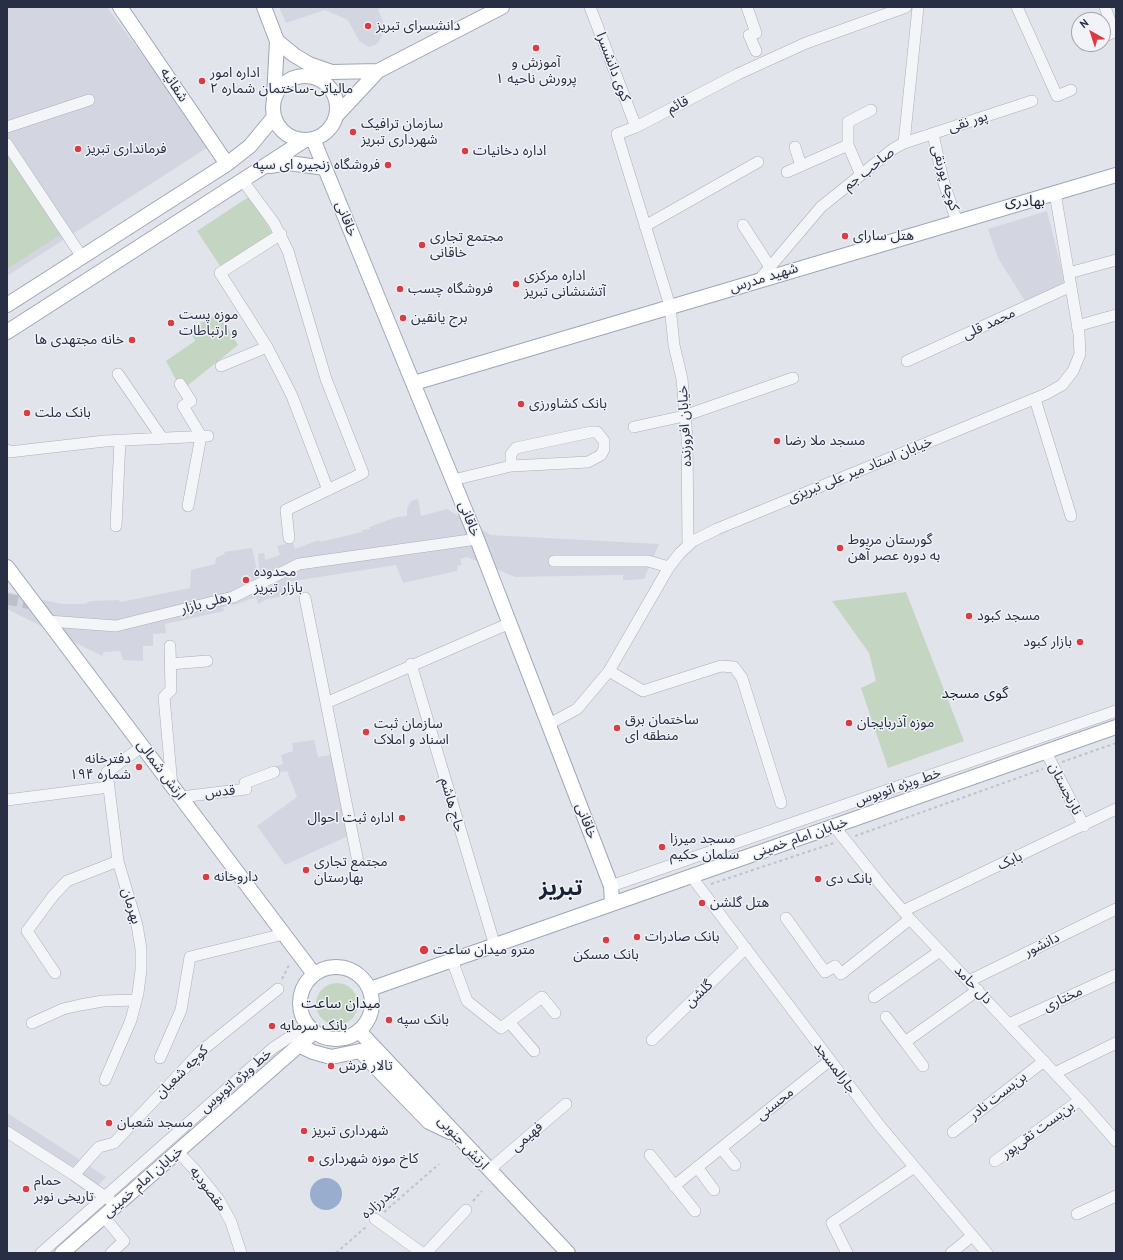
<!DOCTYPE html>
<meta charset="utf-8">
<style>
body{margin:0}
#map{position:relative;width:1123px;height:1260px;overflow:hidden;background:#e1e4eb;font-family:"PT Sans",sans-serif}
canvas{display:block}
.frame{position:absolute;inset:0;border:8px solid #282f44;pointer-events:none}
.north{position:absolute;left:1071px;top:12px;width:40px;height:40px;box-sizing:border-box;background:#f1f3f8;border:1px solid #a1a5b0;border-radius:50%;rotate:321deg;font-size:11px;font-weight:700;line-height:16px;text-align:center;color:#282f44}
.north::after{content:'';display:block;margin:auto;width:14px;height:18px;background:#da3c44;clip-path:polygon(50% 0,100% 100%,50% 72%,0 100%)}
</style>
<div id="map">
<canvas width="1123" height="1260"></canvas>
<div class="frame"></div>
<div class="north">N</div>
</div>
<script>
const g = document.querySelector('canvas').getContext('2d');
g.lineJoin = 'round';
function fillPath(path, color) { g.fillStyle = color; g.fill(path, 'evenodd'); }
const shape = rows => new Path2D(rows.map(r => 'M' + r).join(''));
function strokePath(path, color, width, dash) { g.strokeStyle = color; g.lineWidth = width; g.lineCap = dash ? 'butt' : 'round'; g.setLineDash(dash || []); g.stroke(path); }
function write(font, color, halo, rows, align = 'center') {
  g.font = font + ' "PT Sans","Noto Sans Arabic",sans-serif'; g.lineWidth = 3; g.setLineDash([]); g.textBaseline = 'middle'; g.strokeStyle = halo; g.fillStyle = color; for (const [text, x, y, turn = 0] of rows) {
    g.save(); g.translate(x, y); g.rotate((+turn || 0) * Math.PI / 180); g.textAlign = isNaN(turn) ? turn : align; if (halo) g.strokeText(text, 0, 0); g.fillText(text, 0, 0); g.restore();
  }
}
fillPath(shape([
 [7,7,107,7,210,146,7,276],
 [279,7,383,7,378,10,386,29,377,44,369,47,359,41,348,20,325,10,286,23],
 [1047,211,1065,283,1025,301,998,258,988,229],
 [418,499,421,516,447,509,491,535,659,544,644,579,631,580,623,580,623,575,515,577,467,557,460,559,462,565,458,565,457,571,403,583,396,565,287,582,290,595,267,599,258,604,256,597,237,604,223,607,224,611,165,624,166,633,153,634,153,646,143,646,143,661,123,660,120,651,104,652,102,656,7,609,7,592,62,604,84,604,91,601,118,600,121,602,190,588,191,570,215,564,216,558,225,554,224,552,252,548,257,570,259,569,258,554,264,553,265,560,280,555,277,546,293,542,295,549,319,540,320,542,362,532,362,530,370,529,369,527,397,517,407,516,407,508,411,501],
 [314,740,318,757,332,755,350,835,285,865,257,826,297,797,287,771,276,773,274,767,283,764,281,755,293,751,292,743],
 [7,1113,62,1148,106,1177,90,1194,43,1160,7,1138]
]), '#d3d6e0');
fillPath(shape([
 [7,149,60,235,7,269],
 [250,196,278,243,226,275,197,231],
 [219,313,238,345,187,386,175,378,166,361,195,341,189,329],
 [906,592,964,741,888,768,861,688,876,681,869,653,832,601],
 '316 1004a21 21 0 1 1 42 0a21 21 0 1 1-42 0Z'
]), '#c4d6c1');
fillPath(shape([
 '310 1194a16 16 0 1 1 32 0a16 16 0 1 1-32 0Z'
]), '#99adce');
strokePath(shape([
 [7,599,36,605]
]), '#bcc0ca', 11, [11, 5.5]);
const minor = shape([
 [590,7,636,127],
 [747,7,756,33,749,35,756,51],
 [1017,7,1057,96,1071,90],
 [1105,7,1114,32,1116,32],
 [1103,37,1114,32],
 [1084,45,1086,44],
 [7,127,89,100],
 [933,134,943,180,957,222],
 [904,143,1032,101],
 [7,144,82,257],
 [795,147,801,166],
 [787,172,848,145],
 [861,175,848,145,848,122,871,110],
 [243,181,274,223,288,251,326,379,363,473,286,510,289,538],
 [743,225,770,267],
 [645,226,758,162],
 [281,234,220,273,267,347,281,374,292,396,328,490],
 [1069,273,1116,260],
 [759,280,821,207,893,149,904,143,918,7],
 [1077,326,1116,315],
 [907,361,1071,286],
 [221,366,267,347],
 [118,374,162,438],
 [180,384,191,401,183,406,201,436,188,506],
 [1035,399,1071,516],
 [634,427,684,416,793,378],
 [7,450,9,452,105,441,208,436],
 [453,480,511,466,588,462,601,455,604,449,604,441,597,432,591,432,516,448,511,454,511,466],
 [116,526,120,440],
 [688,546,687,438,682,379,674,345,670,306,617,134,636,127,738,74,806,43,906,7],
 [554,561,648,561,669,567],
 [305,598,358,862],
 [48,621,116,626,233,597,299,564,477,539],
 [170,646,171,690,164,697,172,786],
 [170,664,207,661],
 [411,664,495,946],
 [609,671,643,691,721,666,734,667,742,678,781,803],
 [326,703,510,623],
 [549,724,577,709,609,671,669,567,680,553,693,541,717,529,1046,394,1062,385,1073,371,1080,354,1079,334,1055,193],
 [1046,752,1084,826],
 [181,797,246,789,245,783,274,772],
 [7,800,109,787],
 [834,826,881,885,910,919,1080,1100,1116,1141],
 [691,876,880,1126,987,1253],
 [611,886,1116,711],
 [903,911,1116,809],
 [786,918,825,972,835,966,841,974,910,919],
 [452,960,467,1001,501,1028,542,997,555,1013],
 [55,973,27,931,53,896,67,881,118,861],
 [969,981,1116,909],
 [874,997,940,951],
 [886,1017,905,1042,978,990],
 [509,1022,534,1051],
 [32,1023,63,1009,80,1005,103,1001,136,1000],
 [1009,1024,1116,975],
 [652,1040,746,948],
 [905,1042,923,1066],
 [160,1058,181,1010,190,957,284,934],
 [1055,1073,1116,1043],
 [105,1080,131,1020,138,993,141,970,141,949,137,925,118,861,107,772,143,746],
 [7,1132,74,1175,111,1201],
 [953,1132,1044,1061],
 [721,1148,735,1165],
 [178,1152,195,1170,219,1200,231,1222,241,1253],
 [650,1155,695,1211],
 [995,1161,1080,1100],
 [697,1167,714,1190],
 [489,1170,566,1104],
 [74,1175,99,1147,114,1143,200,1052,278,989],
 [674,1186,829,1061],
 [1077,1214,1116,1196],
 [104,1217,124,1241,111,1253],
 [375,1219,422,1253],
 [41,1253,273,1048,308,1025],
 [426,1253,466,1210],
 [847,1253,832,1223,913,1168],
 [951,1253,972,1236]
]);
const major = shape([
 [120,7,227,164],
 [264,7,277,41,274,98],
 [277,41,294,55,309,64,332,72,378,71],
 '273 108a32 32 0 1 1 64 0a32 32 0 1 1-64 0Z',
 [336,116,378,71,502,7],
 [313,139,477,539,611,886,612,903],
 [270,166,289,163,325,168],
 [7,305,227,164,250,146,274,117],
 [7,332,305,140],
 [414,383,1116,175],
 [7,567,314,974],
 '300 1003a36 36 0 1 1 72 0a36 36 0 1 1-72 0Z',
 [370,989,1116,727],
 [359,1031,568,1253],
 [298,1045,313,1052,331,1057,360,1051,429,1122,450,1132],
 [62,1253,314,1032]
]);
strokePath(minor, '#aaaeb9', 12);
strokePath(major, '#9fa6b8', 16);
strokePath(shape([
 [1062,762,1116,743],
 [855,836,1043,769],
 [711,884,834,843],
 [282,979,290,963],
 [473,1201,482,1191],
 [384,1212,439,1164],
 [336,1253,367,1226]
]), '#bfc2ca', 2, [3, 3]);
strokePath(minor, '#f4f5f9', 11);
strokePath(major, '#fff', 14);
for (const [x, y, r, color] of [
 [368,26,4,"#da3c44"],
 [536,48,4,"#da3c44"],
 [202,81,4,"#da3c44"],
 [353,132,4,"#da3c44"],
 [78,149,4,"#da3c44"],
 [465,151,4,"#da3c44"],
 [388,165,4,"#da3c44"],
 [845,236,4,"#da3c44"],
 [422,245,4,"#da3c44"],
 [516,284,4,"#da3c44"],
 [400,289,4,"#da3c44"],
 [403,318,4,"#da3c44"],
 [171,323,4,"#da3c44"],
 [132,340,4,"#da3c44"],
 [521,404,4,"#da3c44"],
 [27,413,4,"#da3c44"],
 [777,441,4,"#da3c44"],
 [840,548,4,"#da3c44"],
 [246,580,4,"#da3c44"],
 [969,616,4,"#da3c44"],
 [1080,642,4,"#da3c44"],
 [849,723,4,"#da3c44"],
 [617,728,4,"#da3c44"],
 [366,732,4,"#da3c44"],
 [139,767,4,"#da3c44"],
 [402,818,4,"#da3c44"],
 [662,847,4,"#da3c44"],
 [306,870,4,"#da3c44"],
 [206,877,4,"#da3c44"],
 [818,879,4,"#da3c44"],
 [702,903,4,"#da3c44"],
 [637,937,4,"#da3c44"],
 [606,940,4,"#da3c44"],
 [424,950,5,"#da3c44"],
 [389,1020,4,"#da3c44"],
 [272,1026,4,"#da3c44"],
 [331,1066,4,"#da3c44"],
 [109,1123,4,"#da3c44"],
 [304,1131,4,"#da3c44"],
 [311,1159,4,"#da3c44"],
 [26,1189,4,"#da3c44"]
]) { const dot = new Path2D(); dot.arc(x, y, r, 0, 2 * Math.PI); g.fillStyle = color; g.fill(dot); strokePath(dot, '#f1f3f8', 1.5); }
write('14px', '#282f44', '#f1f3f8', [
 ["دانشسرای تبریز",376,26],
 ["آموزش و",536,63,"center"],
 ["پرورش ناحیه ۱",536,79,"center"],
 ["اداره امور",210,73],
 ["مالیاتی-ساختمان شماره ۲",210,89],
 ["سازمان ترافیک",361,124],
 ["شهرداری تبریز",361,140],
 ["فرمانداری تبریز",86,149],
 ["اداره دخانیات",473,151],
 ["فروشگاه زنجیره ای سپه",380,165,"right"],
 ["هتل سارای",853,236],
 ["مجتمع تجاری",430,237],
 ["خاقانی",430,253],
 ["اداره مرکزی",524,276],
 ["آتشنشانی تبریز",524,292],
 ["فروشگاه چسب",408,289],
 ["موزه پست",179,315],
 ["و ارتباطات",179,331],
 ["برج یانقین",411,318],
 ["خانه مجتهدی ها",124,340,"right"],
 ["بانک کشاورزی",529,404],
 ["بانک ملت",35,413],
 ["مسجد ملا رضا",785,441],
 ["گورستان مربوط",848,540],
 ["به دوره عصر آهن",848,556],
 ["محدوده",254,572],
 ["بازار تبریز",254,588],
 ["مسجد کبود",977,616],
 ["بازار کبود",1072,642,"right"],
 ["ساختمان برق",625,720],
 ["منطقه ای",625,736],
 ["موزه آذربایجان",857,723],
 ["سازمان ثبت",374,724],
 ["اسناد و املاک",374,740],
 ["دفترخانه",131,759,"right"],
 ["شماره ۱۹۴",131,775,"right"],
 ["اداره ثبت احوال",394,818,"right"],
 ["مسجد میرزا",670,839],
 ["سلمان حکیم",670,855],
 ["مجتمع تجاری",314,862],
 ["بهارستان",314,878],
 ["داروخانه",214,877],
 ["بانک دی",826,879],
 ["هتل گلشن",710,903],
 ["بانک صادرات",645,937],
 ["مترو میدان ساعت",433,950],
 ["بانک مسکن",606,955,"center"],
 ["بانک سپه",397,1020],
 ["بانک سرمایه",280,1026],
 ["تالار فرش",339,1066],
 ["مسجد شعبان",117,1123],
 ["شهرداری تبریز",312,1131],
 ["کاخ موزه شهرداری",319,1159],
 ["حمام",34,1181],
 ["تاریخی نوبر",34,1197]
], 'left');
write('14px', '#282f44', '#f1f3f8', [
 ["کوی دانشسرا",613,67,69],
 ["شفائیه",174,85,56],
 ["قائم",678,105,-27],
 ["پور نقی",968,122,-18],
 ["صاحب جم",869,169,-38],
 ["کوچه پورنقی",945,178,74],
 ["خاقانی",346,219,68],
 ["شهید مدرس",764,278,-17],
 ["محمد قلی",989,324,-25],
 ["خیابان افروزنده",685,426,-93],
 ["خیابان استاد میر علی تبریزی",860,470,-22],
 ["خاقانی",469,519,68],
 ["رهلی بازار",206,603,-15],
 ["ارتش شمالی",161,770,53],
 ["خط ویژه اتوبوس",898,787,-19],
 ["نارنجستان",1065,789,63],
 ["قدس",220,792,-7],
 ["حاج هاشم",452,805,74],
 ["خاقانی",586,821,69],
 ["خیابان امام خمینی",800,838,-19],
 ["بابک",1010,861,-25],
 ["بهرمان",131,906,73],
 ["دانشور",1042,945,-26],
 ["دل حامد",973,985,46],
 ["گلشن",699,994,-44],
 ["مختاری",1063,999,-25],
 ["جارالمسجد",835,1068,53],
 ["کوچه شعبان",182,1072,-45],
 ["خط ویژه اتوبوس",236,1081,-41],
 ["بن‌بست نادر",998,1096,-38],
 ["محسنی",775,1104,-39],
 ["بن‌بست تقی‌پور",1038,1130,-36],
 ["فهیمی",527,1137,-41],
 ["ارتش جنوبی",463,1143,47],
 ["خیابان امام خمینی",143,1182,-41],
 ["مقصودیه",208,1189,53],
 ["حیدرزاده",381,1201,-41]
]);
write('15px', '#1a2035', '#f1f3f8', [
 ["بهادری",1025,202],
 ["گوی مسجد",975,694],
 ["میدان ساعت",341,1004]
]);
write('bold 22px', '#1a2035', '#f1f3f8', [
 ["تبریز",561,889]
]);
</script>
